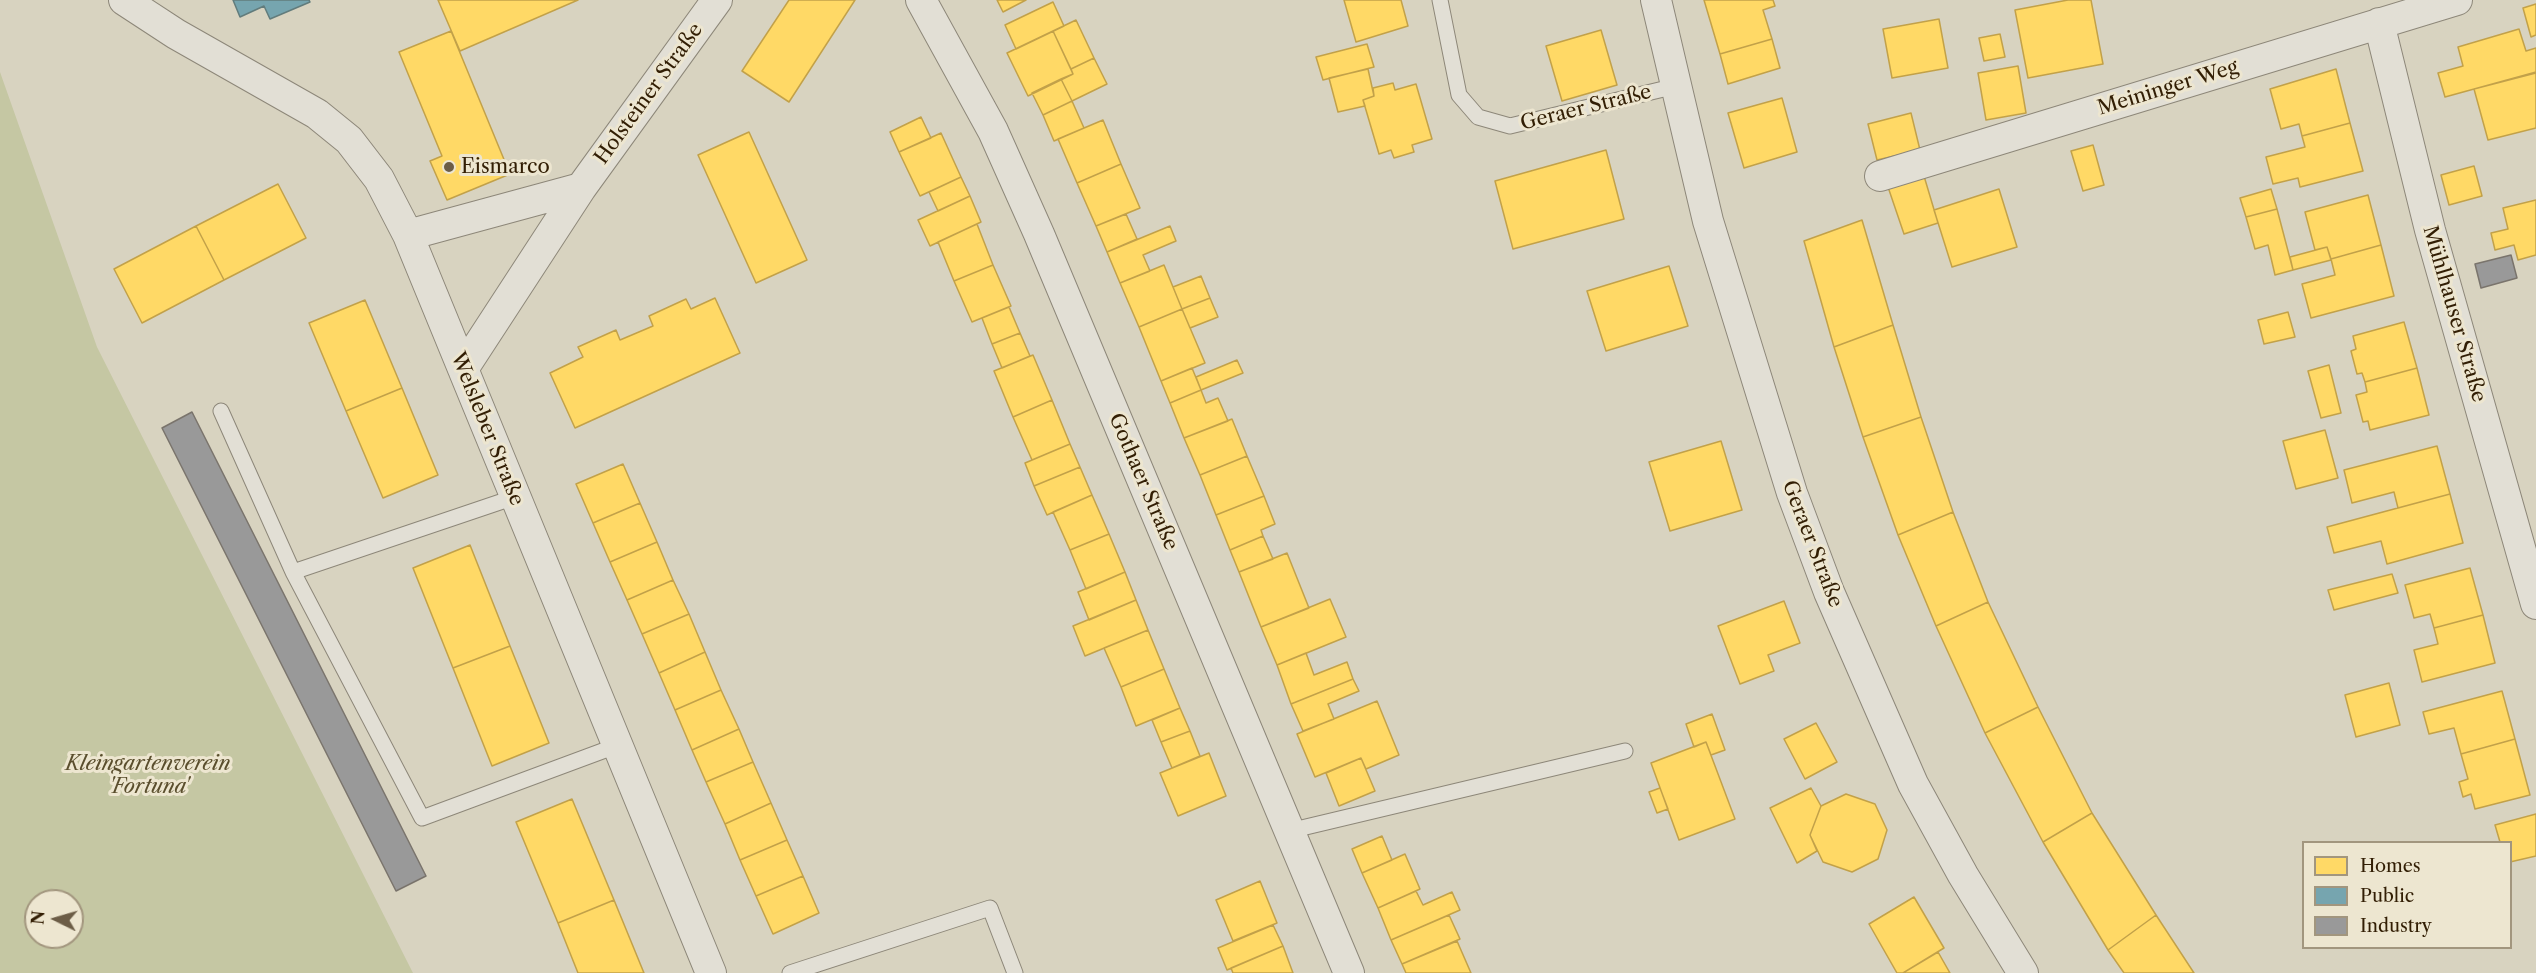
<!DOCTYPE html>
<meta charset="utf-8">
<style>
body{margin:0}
#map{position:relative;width:2536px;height:973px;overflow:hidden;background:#d8d3c0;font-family:"Libre Caslon Text",serif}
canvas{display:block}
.legend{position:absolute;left:2302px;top:841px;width:210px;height:108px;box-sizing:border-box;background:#ede6d0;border:2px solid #a2967e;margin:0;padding:8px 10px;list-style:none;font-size:18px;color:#321e04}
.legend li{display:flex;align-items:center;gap:12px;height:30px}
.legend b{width:30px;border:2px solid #a2967e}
.north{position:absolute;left:24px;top:889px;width:60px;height:60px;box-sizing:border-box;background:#ede6d0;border:2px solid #a2967e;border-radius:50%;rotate:275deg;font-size:16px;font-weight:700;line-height:24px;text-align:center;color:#321e04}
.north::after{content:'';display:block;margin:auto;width:21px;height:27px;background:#6c5d46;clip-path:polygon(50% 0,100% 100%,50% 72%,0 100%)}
</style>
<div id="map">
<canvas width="2536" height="973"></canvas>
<ul class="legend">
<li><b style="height:16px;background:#ffd966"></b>Homes</li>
<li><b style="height:16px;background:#76a5af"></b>Public</li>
<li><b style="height:16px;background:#999"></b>Industry</li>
</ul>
<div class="north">N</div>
</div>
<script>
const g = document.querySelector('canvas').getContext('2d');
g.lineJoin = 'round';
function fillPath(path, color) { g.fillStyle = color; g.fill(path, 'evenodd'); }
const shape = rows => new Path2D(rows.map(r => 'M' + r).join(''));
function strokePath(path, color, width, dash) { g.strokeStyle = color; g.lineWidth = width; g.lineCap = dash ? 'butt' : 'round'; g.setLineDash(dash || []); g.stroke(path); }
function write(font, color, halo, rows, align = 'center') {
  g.font = font + ' "Libre Caslon Text",serif'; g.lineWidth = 6; g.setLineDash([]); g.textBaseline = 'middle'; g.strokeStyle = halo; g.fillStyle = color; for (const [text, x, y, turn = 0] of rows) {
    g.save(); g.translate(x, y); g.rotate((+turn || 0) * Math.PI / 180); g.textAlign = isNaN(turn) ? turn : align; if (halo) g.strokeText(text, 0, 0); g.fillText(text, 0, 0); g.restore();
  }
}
fillPath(shape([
 [0,72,97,347,413,973,0,973],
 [36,901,72,901,72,937,36,937]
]), '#c5c7a3');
const homes = shape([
 [438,0,578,0,460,51,438,0],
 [789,0,855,0,789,102,742,71,789,0],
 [997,0,1026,0,1003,12,997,0],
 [1344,0,1401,0,1408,26,1356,42,1344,0],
 [1704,0,1773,0,1775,6,1763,10,1772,39,1720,54,1704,0],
 [2068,0,2091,0,2103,64,2028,78,2015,10,2068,0],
 [1053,2,1064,26,1016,49,1005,25,1053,2],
 [2536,4,2536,35,2531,37,2523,8,2536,4],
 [1939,19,1948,68,1892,78,1883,29,1939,19],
 [1076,20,1094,58,1071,69,1053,31,1076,20],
 [2519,29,2526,51,2536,48,2536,72,2445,97,2438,73,2463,66,2458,47,2519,29],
 [1601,30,1617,85,1562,101,1546,46,1601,30],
 [451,31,510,174,447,200,430,161,442,156,399,52,451,31],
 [1053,31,1073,74,1028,96,1007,53,1053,31],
 [2000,34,2005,57,1984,61,1979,38,2000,34],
 [1772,39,1780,68,1728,84,1720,54,1772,39],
 [1367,44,1374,67,1323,80,1316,57,1367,44],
 [1094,58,1107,84,1072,101,1061,79,1073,74,1071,69,1094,58],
 [2018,66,2026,113,1986,120,1978,73,2018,66],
 [1368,69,1374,96,1363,100,1365,106,1338,112,1329,78,1368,69],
 [2336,69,2350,123,2302,136,2299,124,2281,129,2270,89,2336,69],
 [2536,73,2536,128,2488,140,2474,89,2536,73],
 [1061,79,1072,101,1043,115,1032,93,1061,79],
 [1393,83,1395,90,1416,84,1432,139,1412,145,1414,152,1394,158,1391,150,1379,154,1363,100,1374,96,1373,88,1393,83],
 [1782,98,1797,152,1744,168,1728,113,1782,98],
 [1072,101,1084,128,1054,141,1043,115,1072,101],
 [1911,113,1920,150,1877,160,1868,124,1911,113],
 [921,117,931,138,899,152,890,132,921,117],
 [1103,120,1121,164,1077,183,1058,139,1103,120],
 [2350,123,2363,171,2300,187,2298,178,2273,184,2266,157,2305,147,2302,136,2350,123],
 [749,132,807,260,756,283,698,155,749,132],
 [941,133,961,177,920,196,899,152,941,133],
 [2093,145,2104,185,2083,191,2071,151,2093,145],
 [1606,150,1624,219,1513,249,1495,181,1606,150],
 [1121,164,1140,208,1096,226,1077,183,1121,164],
 [2474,166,2482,196,2449,205,2441,175,2474,166],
 [1924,176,1938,223,1904,234,1888,187,1924,176],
 [961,177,970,196,938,211,929,192,961,177],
 [278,184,306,238,224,280,196,226,278,184],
 [1999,189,2017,247,1952,267,1934,210,1999,189],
 [2271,189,2277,209,2246,217,2240,198,2271,189],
 [2368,195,2381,245,2331,259,2327,247,2315,250,2305,212,2368,195],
 [970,196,981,222,930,246,918,220,970,196],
 [2536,200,2536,255,2518,260,2514,245,2495,250,2491,233,2508,229,2503,208,2536,200],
 [2277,209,2293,270,2275,275,2268,245,2255,249,2246,217,2277,209],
 [1126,214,1137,239,1107,252,1096,226,1126,214],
 [1862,220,1893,325,1834,347,1804,241,1862,220],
 [977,224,993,265,954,281,938,242,977,224],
 [196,226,224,280,142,323,114,269,196,226],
 [1170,226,1176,241,1143,255,1150,271,1120,283,1107,252,1170,226],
 [2381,245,2394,296,2311,318,2302,284,2335,275,2331,259,2381,245],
 [2327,247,2331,260,2293,270,2290,257,2327,247],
 [993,265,1011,306,972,322,954,281,993,265],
 [1164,265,1182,309,1139,327,1120,283,1164,265],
 [1669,266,1688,326,1606,351,1587,291,1669,266],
 [1201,276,1210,298,1182,309,1173,287,1201,276],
 [715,298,740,353,575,428,550,373,583,357,578,347,616,330,620,340,653,326,649,316,686,299,691,309,715,298],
 [1210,298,1218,317,1190,328,1182,309,1210,298],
 [365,300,402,388,346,411,309,323,365,300],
 [1009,307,1020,333,992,344,982,318,1009,307],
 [1182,309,1205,363,1161,381,1139,327,1182,309],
 [2288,312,2295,337,2264,344,2258,320,2288,312],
 [2404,322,2417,368,2365,382,2362,373,2357,374,2351,351,2356,349,2353,336,2404,322],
 [1893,325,1921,417,1863,437,1834,347,1893,325],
 [1020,333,1030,356,1002,368,992,344,1020,333],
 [1033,355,1052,400,1013,417,994,371,1033,355],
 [1237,360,1243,373,1201,390,1196,377,1237,360],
 [2329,365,2341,413,2321,418,2308,371,2329,365],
 [1192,368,1201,390,1170,403,1161,381,1192,368],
 [2417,368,2429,415,2370,430,2368,421,2363,422,2356,395,2367,392,2365,382,2417,368],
 [402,388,438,475,383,498,346,411,402,388],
 [1201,390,1206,403,1218,398,1228,421,1184,438,1170,403,1201,390],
 [1052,400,1070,444,1032,460,1013,417,1052,400],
 [1921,417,1953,512,1898,535,1863,437,1921,417],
 [1232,419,1247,456,1200,475,1184,438,1232,419],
 [2325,430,2338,478,2296,489,2283,441,2325,430],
 [1721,441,1742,510,1670,531,1649,462,1721,441],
 [1070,444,1080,467,1034,486,1025,463,1070,444],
 [2437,446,2450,494,2398,508,2394,492,2352,503,2344,470,2437,446],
 [1247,456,1264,496,1216,515,1200,475,1247,456],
 [623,464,640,503,593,523,576,484,623,464],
 [1080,467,1092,495,1047,515,1034,486,1080,467],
 [2450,494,2463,543,2387,564,2381,541,2334,553,2327,527,2450,494],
 [1092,495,1109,534,1070,550,1053,512,1092,495],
 [1264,496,1275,524,1261,530,1263,536,1230,550,1216,515,1264,496],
 [640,503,657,542,610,562,593,523,640,503],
 [1953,512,1988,602,1936,626,1898,535,1953,512],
 [1109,534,1125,572,1086,589,1070,550,1109,534],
 [1263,536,1273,559,1239,572,1230,550,1263,536],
 [657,542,673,580,627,600,610,562,657,542],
 [470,545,510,646,453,668,413,568,470,545],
 [1287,553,1309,608,1261,627,1239,572,1287,553],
 [2470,568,2483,615,2434,628,2430,614,2414,618,2405,585,2470,568],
 [1125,572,1136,600,1089,620,1078,592,1125,572],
 [2392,574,2398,593,2334,610,2328,590,2392,574],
 [673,580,689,614,642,634,627,600,673,580],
 [1330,599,1346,637,1277,665,1261,627,1330,599],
 [1136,600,1148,630,1085,656,1073,626,1136,600],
 [1784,601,1800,643,1768,655,1774,671,1740,684,1718,626,1784,601],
 [1988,602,2038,707,1985,733,1936,626,1988,602],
 [689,614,705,652,659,673,642,634,689,614],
 [2483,615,2495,663,2422,682,2414,650,2438,644,2434,628,2483,615],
 [1148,630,1164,669,1121,687,1104,648,1148,630],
 [510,646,549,743,492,766,453,668,510,646],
 [705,652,721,690,675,710,659,673,705,652],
 [1306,653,1314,675,1347,662,1353,679,1291,704,1277,665,1306,653],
 [1164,669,1180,708,1136,726,1121,687,1164,669],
 [1353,679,1359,691,1328,704,1334,719,1303,731,1291,704,1353,679],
 [2389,683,2400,725,2356,737,2345,695,2389,683],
 [721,690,739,729,692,750,675,710,721,690],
 [2502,691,2515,739,2461,754,2454,728,2429,734,2423,712,2502,691],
 [1377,701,1399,755,1366,769,1361,758,1315,777,1297,734,1377,701],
 [2038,707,2092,813,2043,842,1985,733,2038,707],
 [1180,708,1190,731,1161,742,1152,720,1180,708],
 [1712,714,1725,750,1711,755,1706,742,1694,747,1686,724,1712,714],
 [1816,723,1837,762,1805,779,1784,739,1816,723],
 [739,729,753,762,706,782,692,750,739,729],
 [1190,731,1200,756,1172,768,1161,742,1190,731],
 [2515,739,2530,795,2475,809,2471,794,2463,797,2459,782,2468,779,2461,754,2515,739],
 [1706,742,1735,819,1679,840,1651,763,1706,742],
 [1209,753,1226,796,1178,816,1160,773,1209,753],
 [1361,758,1375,791,1339,806,1326,773,1361,758],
 [753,762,771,803,725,824,706,782,753,762],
 [1660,788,1668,809,1657,813,1649,792,1660,788],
 [1811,788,1821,806,1810,835,1817,851,1797,863,1770,808,1811,788],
 [1846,794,1875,804,1887,830,1878,859,1852,872,1823,862,1810,835,1821,806,1846,794],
 [572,799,614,900,558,923,516,822,572,799],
 [771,803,787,840,740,860,725,824,771,803],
 [2092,813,2156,915,2108,950,2043,842,2092,813],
 [2536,814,2536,856,2510,862,2510,842,2500,842,2495,825,2536,814],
 [1382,836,1392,860,1362,873,1352,849,1382,836],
 [787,840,803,876,756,896,740,860,787,840],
 [1405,854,1420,889,1378,908,1362,873,1405,854],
 [803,876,819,913,773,934,756,896,803,876],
 [1260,881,1277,923,1233,941,1216,900,1260,881],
 [1416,891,1423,905,1452,892,1460,910,1391,940,1378,908,1416,891],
 [1914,897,1944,948,1903,973,1897,973,1869,924,1914,897],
 [614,900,644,973,578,973,558,923,614,900],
 [1449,915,1460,939,1402,964,1391,940,1449,915],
 [2156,915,2194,973,2124,973,2108,950,2156,915],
 [1273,925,1283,946,1227,970,1218,948,1273,925],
 [1457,941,1471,973,1406,973,1402,964,1457,941],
 [1283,946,1293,973,1233,973,1231,968,1283,946],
 [1938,952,1950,973,1903,973,1938,952]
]);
fillPath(homes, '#ffd966');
strokePath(homes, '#c2a149', 1.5);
const public = shape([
 [233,0,309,0,310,2,270,19,264,6,240,17,233,0]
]);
fillPath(public, '#76a5af');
strokePath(public, '#627c7c', 1.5);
const industry = shape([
 [2511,255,2517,278,2481,288,2475,264,2511,255],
 [192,412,426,876,396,891,162,428,192,412]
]);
fillPath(industry, '#999');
strokePath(industry, '#7a746c', 1.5);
const lane = shape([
 [1440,0,1459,95,1478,117,1510,126,1676,86],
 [221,411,293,572,515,497],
 [293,572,422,818,616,746],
 [1289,831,1625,751],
 [790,973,990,908,1015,973]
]);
const street = shape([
 [124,0,176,34,317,114,349,140,379,179,408,235,711,973],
 [921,0,993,131,1039,234,1349,973],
 [1656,0,1708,221,1792,493,1829,592,1913,784,1963,875,2023,973],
 [2379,23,2430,230,2536,604],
 [1880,176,2457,0],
 [408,235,581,188,717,0],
 [463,369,581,188]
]);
strokePath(lane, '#8d8779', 17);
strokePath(street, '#8d8779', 32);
strokePath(lane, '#e2dfd5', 15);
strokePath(street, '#e2dfd5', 30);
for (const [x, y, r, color] of [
 [449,167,6,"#6c5d46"]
]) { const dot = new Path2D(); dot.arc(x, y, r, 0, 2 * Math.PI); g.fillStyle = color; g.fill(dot); strokePath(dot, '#ede6d0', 2); }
write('20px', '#321e04', '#ede6d0', [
 ["Meininger Weg",2168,88,-17],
 ["Holsteiner Straße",649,94,-54],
 ["Geraer Straße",1586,108,-14],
 ["Mühlhauser Straße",2454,314,74],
 ["Welsleber Straße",487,429,68],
 ["Gothaer Straße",1143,482,67],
 ["Geraer Straße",1812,544,69]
]);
write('20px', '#321e04', '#ede6d0', [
 ["Eismarco",461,167]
], 'left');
write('italic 20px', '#5a4e2d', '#ede6d0', [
 ["Kleingartenverein",148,764],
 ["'Fortuna'",148,787]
]);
</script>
